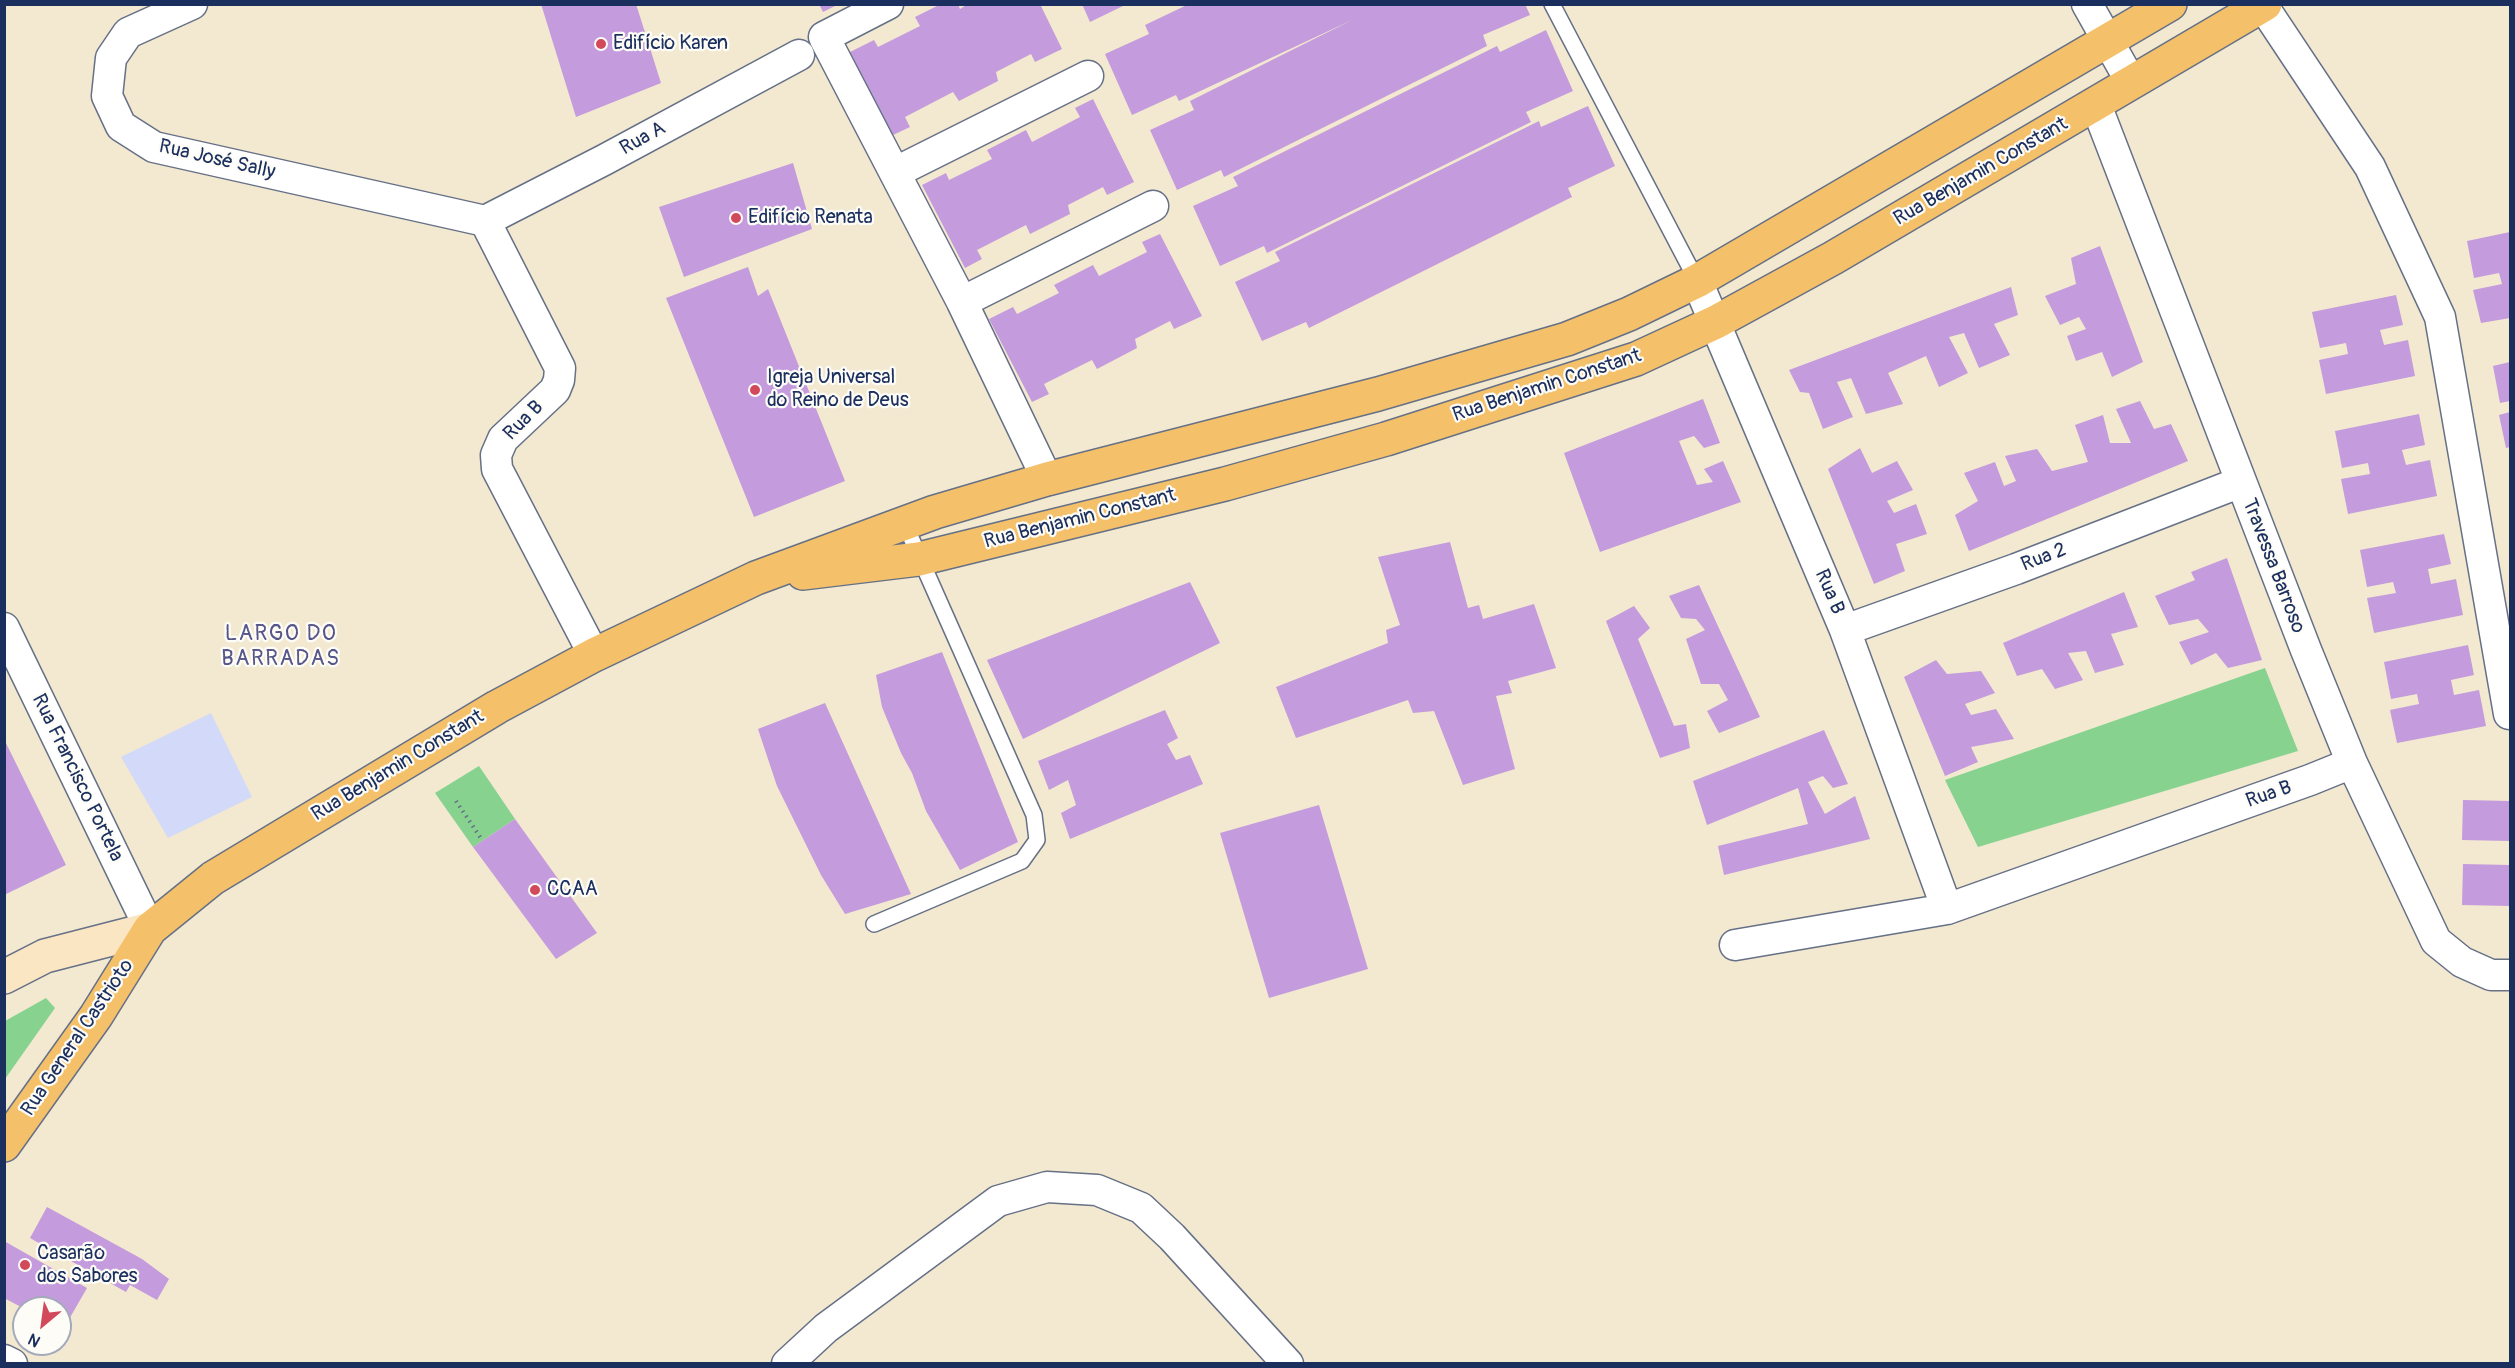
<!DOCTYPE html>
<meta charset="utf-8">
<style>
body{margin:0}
#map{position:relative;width:2515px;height:1368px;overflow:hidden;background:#f2e9d0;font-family:Pangolin,sans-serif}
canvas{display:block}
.frame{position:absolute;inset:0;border:6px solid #1b2f5e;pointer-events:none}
.north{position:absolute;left:12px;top:1296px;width:60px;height:60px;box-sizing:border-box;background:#fdfcf7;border:2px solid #a3aaba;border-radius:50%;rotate:209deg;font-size:16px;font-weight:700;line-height:24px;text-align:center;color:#1b2f5e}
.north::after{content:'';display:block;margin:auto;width:21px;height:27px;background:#d1495b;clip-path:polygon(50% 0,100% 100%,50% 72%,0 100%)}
</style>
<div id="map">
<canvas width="2515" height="1368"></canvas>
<div class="frame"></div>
<div class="north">N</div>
</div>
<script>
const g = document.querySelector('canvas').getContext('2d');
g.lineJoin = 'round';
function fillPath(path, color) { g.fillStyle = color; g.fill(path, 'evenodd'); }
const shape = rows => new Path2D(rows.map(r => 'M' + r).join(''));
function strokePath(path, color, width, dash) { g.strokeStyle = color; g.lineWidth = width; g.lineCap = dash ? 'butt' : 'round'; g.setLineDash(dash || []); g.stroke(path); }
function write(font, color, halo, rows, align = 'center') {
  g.font = font + ' Pangolin,sans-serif'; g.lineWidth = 4.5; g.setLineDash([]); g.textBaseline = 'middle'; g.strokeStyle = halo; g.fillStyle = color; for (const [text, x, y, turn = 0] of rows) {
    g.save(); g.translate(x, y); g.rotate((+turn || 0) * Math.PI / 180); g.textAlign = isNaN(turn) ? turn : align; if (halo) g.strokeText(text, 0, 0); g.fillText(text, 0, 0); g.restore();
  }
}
fillPath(shape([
 [211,713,252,797,168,838,121,757]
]), '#d2d9f9');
fillPath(shape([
 [2265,668,2298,751,1978,847,1945,780],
 [479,766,515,819,473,847,435,793],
 [46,998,55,1008,5,1079,5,1021]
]), '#87d28f');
fillPath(shape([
 [541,4,636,4,661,83,576,117],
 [819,4,839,4,823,12],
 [941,4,958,4,960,9,968,4,1040,4,1062,49,1035,62,1031,54,996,72,998,81,959,101,953,92,905,117,910,127,893,135,850,52,874,40,878,47,920,26,915,17],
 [1082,4,1127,4,1090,22],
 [1189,4,1525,4,1530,15,1483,35,1487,46,1224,177,1221,170,1177,190,1150,130,1194,110,1190,101,1352,20,1179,101,1176,95,1132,115,1105,54,1149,34,1145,25],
 [1546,30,1573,91,1526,112,1531,122,1267,253,1264,246,1220,266,1193,206,1238,186,1233,177,1497,46,1500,52],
 [1093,99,1134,182,1107,195,1103,187,1068,205,1070,214,1030,234,1026,225,977,250,982,259,965,268,922,185,946,173,949,180,992,159,987,150,1026,130,1032,142,1080,117,1075,108],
 [1588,106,1615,166,1568,188,1572,197,1309,328,1306,322,1262,341,1235,282,1280,261,1275,252,1539,121,1541,127],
 [793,163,812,229,684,277,659,207],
 [2510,232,2510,318,2481,323,2473,290,2502,284,2499,273,2474,278,2467,241],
 [1160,234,1202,316,1174,329,1170,321,1135,339,1137,348,1097,369,1092,360,1044,384,1049,394,1032,402,989,319,1013,307,1017,314,1059,293,1054,285,1093,265,1099,276,1147,252,1142,242],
 [2100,246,2143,362,2112,377,2102,352,2076,361,2067,336,2086,329,2079,317,2060,325,2045,296,2076,284,2071,258],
 [748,267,758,296,768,289,845,481,754,517,666,298],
 [2011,287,2018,315,1994,324,2010,355,1979,368,1964,333,1949,337,1968,373,1939,387,1926,356,1888,373,1903,404,1866,414,1851,378,1837,382,1853,417,1823,429,1809,393,1800,392,1789,370],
 [2396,295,2403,325,2380,330,2384,345,2408,340,2415,376,2326,394,2319,360,2348,354,2346,343,2320,348,2312,312],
 [2510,362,2510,401,2500,403,2493,366],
 [1703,399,1720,443,1704,448,1694,436,1679,441,1697,485,1713,482,1704,469,1723,461,1741,502,1600,552,1564,453],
 [2140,401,2154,429,2171,424,2188,461,1969,551,1955,515,1978,501,1964,473,1995,462,2004,486,2016,481,2005,456,2037,449,2052,471,2088,462,2075,425,2103,415,2110,443,2131,443,2116,409],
 [2510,412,2510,447,2506,448,2499,415],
 [2419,414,2425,445,2402,450,2406,465,2430,460,2437,496,2348,514,2341,479,2370,474,2368,463,2342,468,2335,431],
 [1860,448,1872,473,1897,461,1913,490,1887,501,1894,513,1916,504,1927,534,1896,544,1905,571,1874,584,1828,469],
 [2444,534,2451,564,2428,569,2431,584,2456,579,2463,615,2374,633,2367,598,2396,593,2393,582,2367,587,2360,550],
 [1450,542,1468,608,1479,605,1483,619,1534,604,1556,668,1508,681,1512,693,1496,696,1515,769,1463,785,1434,711,1413,713,1408,700,1296,738,1276,687,1388,643,1386,630,1400,625,1378,557],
 [2227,558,2262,660,2228,668,2216,653,2191,665,2179,642,2209,632,2198,619,2169,625,2155,596,2195,580,2191,572],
 [1190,582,1220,643,1023,739,987,660],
 [1699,585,1760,717,1719,733,1707,711,1728,700,1719,684,1701,684,1686,639,1705,630,1696,619,1681,618,1669,596],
 [2124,592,2138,627,2111,634,2124,665,2095,673,2086,651,2068,653,2083,680,2055,689,2042,669,2017,676,2003,643],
 [1634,606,1650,628,1638,639,1674,726,1686,724,1690,748,1660,758,1606,621],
 [2468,645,2474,675,2451,680,2454,695,2479,690,2486,726,2397,743,2390,710,2419,704,2417,694,2391,699,2384,662],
 [942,652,1018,842,960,870,926,811,912,773,901,753,882,707,876,675],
 [1936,660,1947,674,1981,671,1995,693,1965,704,1971,715,1996,709,2014,739,1971,747,1978,762,1945,776,1904,677],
 [825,703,911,894,845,914,821,875,777,786,758,729],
 [1165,710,1178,738,1167,744,1176,760,1190,755,1203,784,1070,839,1061,813,1076,805,1068,780,1049,790,1038,761],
 [1824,730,1848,784,1833,788,1823,776,1808,782,1825,814,1855,796,1870,839,1724,875,1718,846,1808,824,1798,788,1707,825,1693,781],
 [4,739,66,865,4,895],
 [2463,800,2510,801,2510,841,2462,840],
 [1319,805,1368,969,1269,998,1220,833],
 [515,819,597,933,556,959,473,847],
 [2463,864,2510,865,2510,906,2462,905],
 [47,1207,142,1259,169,1279,157,1300,130,1285,126,1292,30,1238],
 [4,1241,87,1288,64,1328,60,1326,60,1308,23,1308,4,1298]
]), '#c49bdc');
const lane = shape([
 [1552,4,1697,281],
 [874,924,1022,861,1037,840,1034,815,904,522]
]);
const street = shape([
 [192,4,128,33,111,58,107,96,121,126,154,147,485,221],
 [888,4,824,37,962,302,1047,479],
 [2087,4,2131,82],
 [2263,6,2370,167,2440,317,2509,714],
 [2096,105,2306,650,2352,763,2436,941,2462,962,2491,975,2510,975],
 [896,172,1088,76],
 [485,221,560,368,559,380,555,390,503,439,496,455,497,469,594,655],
 [485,221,604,160,799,55],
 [1697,281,1845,630,1947,909],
 [962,302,1153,206],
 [4,628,150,929],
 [1845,630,2016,569,2241,482],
 [1735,945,1947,909,2310,780,2352,763],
 [4,1360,12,1364],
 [787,1364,826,1328,998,1201,1047,1187,1097,1190,1141,1208,1172,1237,1288,1364]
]);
const secondary = shape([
 [4,977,45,956,150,929]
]);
const primary = shape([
 [803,573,919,559,1225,484,1386,439,1636,359,1716,322,1833,258,2265,4],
 [4,1145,96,1016,150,929,213,878,497,707,594,655,756,578,935,512,1047,479,1378,394,1567,339,1629,314,1697,281,2170,4]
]);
strokePath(lane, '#667086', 18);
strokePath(street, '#667086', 33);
strokePath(secondary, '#667086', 36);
strokePath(primary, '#667086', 36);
strokePath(shape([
 [456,801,482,840]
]), '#667086', 4, [1.5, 4.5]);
strokePath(lane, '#fff', 15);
strokePath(street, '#fff', 30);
strokePath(secondary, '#fbe6c3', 33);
strokePath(primary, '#f4c16a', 33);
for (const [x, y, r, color] of [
 [601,44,6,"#d1495b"],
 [736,218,6,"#d1495b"],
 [755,390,6,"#d1495b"],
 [535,890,6,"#d1495b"],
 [25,1265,6,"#d1495b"]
]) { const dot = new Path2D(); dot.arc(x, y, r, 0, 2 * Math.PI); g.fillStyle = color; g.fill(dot); strokePath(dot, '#fdfcf7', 2); }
write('20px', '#1b2f5e', '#fdfcf7', [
 ["Edifício Karen",613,44],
 ["Edifício Renata",748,218],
 ["Igreja Universal",767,378],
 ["do Reino de Deus",767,401],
 ["CCAA",547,890],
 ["Casarão",37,1254],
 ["dos Sabores",37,1277]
], 'left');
write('20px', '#1b2f5e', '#fdfcf7', [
 ["Rua A",643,139,-29],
 ["Rua José Sally",217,160,13],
 ["Rua Benjamin Constant",1981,172,-30],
 ["Rua Benjamin Constant",1547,386,-18],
 ["Rua B",524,421,-45],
 ["Rua Benjamin Constant",1080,519,-14],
 ["Rua 2",2044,558,-21],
 ["Travessa Barroso",2273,566,69],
 ["Rua B",1829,592,67],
 ["Rua Benjamin Constant",398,766,-31],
 ["Rua Francisco Portela",77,778,64],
 ["Rua B",2269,795,-19],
 ["Rua General Castrioto",78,1038,-56]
]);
g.letterSpacing = '1.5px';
write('22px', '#56558a', '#fdfcf7', [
 ["LARGO DO",281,634],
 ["BARRADAS",281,659]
]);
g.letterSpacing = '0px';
</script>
